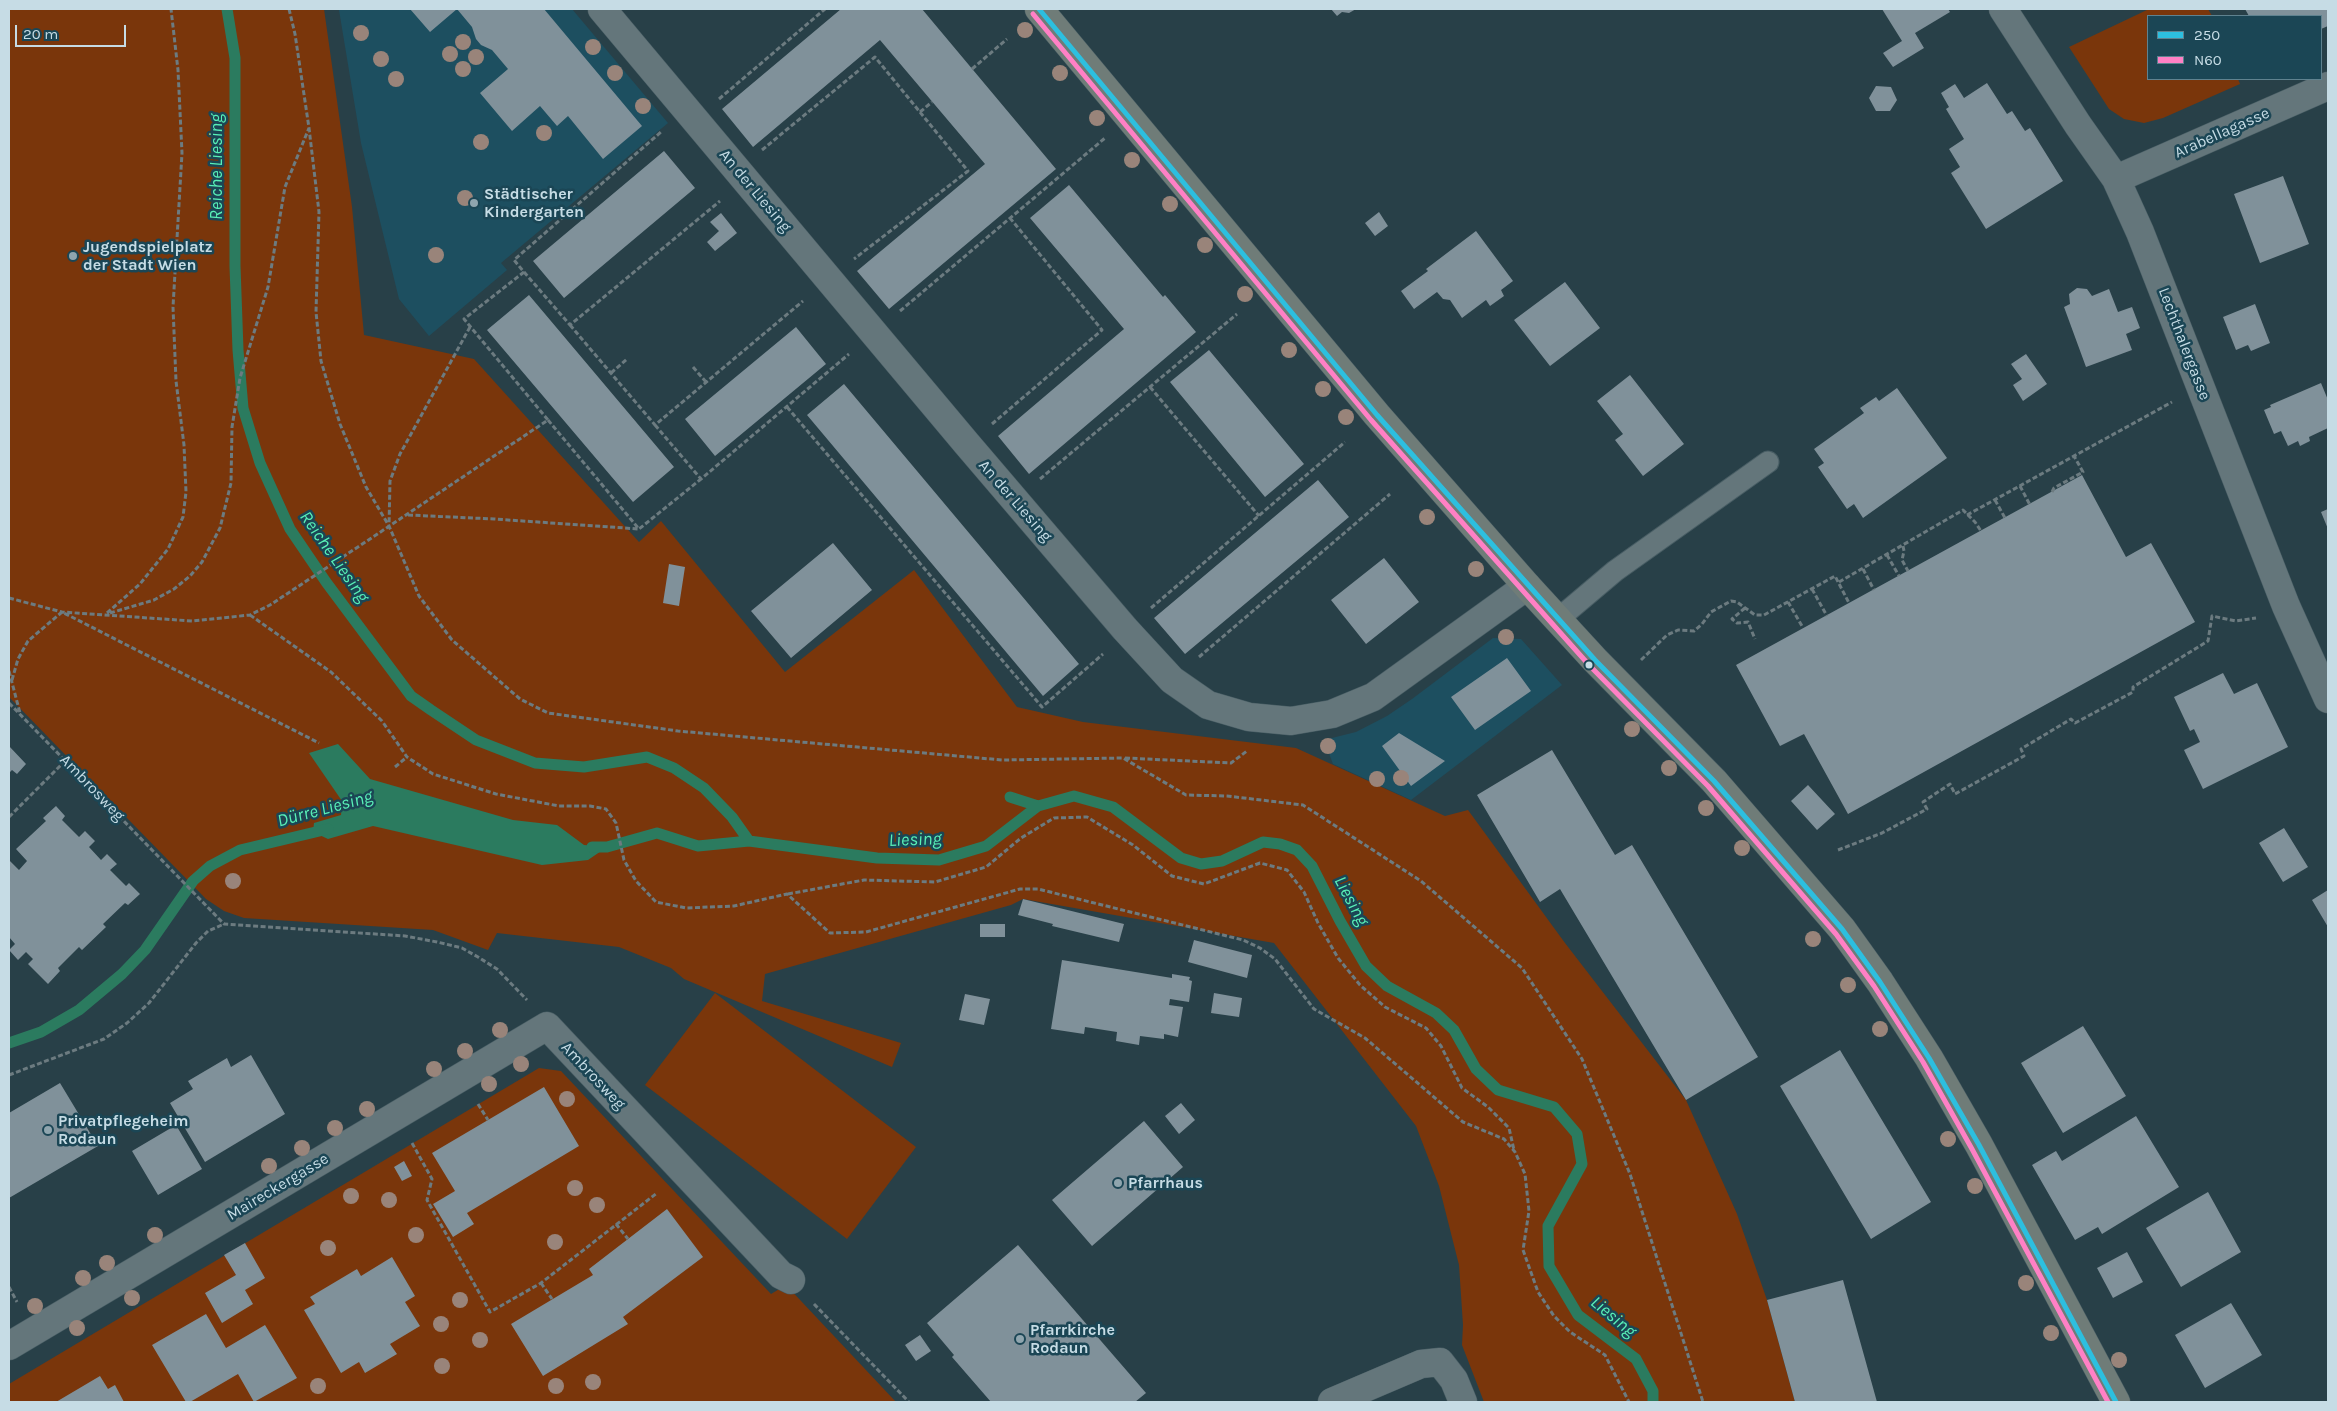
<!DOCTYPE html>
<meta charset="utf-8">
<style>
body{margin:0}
#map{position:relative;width:2337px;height:1411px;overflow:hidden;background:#284048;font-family:Karla,sans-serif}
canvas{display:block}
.frame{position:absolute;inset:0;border:10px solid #c6dce5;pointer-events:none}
.legend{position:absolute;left:2147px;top:15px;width:175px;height:65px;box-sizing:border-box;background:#1b4655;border:1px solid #5f828f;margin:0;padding:6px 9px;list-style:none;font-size:15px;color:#c6dce5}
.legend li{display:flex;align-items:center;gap:10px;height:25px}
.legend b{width:25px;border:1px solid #5f828f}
.scale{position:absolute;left:15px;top:25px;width:111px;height:22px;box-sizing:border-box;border:2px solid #c6dce5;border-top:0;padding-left:6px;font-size:15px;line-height:18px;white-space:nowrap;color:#c6dce5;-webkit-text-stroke:4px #1b4655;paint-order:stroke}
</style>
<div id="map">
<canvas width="2337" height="1411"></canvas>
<div class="frame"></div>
<ul class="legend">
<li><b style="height:6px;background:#2dbfdf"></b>250</li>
<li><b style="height:6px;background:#ff80c5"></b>N60</li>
</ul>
<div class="scale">20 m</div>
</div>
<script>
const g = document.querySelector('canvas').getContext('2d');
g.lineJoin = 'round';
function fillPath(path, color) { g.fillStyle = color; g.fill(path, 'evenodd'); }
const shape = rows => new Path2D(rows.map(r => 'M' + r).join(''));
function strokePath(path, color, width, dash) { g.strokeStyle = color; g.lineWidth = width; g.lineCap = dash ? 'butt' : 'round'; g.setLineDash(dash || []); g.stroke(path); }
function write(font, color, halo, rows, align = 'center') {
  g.font = font + ' Karla,sans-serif'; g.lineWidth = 5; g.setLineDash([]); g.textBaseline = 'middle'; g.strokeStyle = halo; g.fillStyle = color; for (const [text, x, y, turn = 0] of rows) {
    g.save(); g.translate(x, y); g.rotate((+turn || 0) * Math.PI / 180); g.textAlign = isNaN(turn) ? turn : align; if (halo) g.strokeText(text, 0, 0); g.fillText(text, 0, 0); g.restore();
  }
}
fillPath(shape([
 [346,9,572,9,668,123,501,263,507,270,429,336,399,299,361,143,339,10],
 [1493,638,1521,639,1562,685,1411,800,1333,764,1324,740,1356,732,1387,716,1412,699]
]), '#1d4f60');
fillPath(shape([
 [9,9,324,9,352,207,364,335,474,359,639,542,661,521,785,672,914,570,1017,707,1083,722,1296,748,1445,816,1468,810,1565,943,1686,1100,1737,1214,1767,1300,1795,1402,1484,1402,1462,1345,1463,1325,1459,1265,1439,1186,1416,1126,1274,943,1023,899,1011,905,765,974,762,1001,901,1043,892,1067,684,979,671,968,619,947,497,933,488,950,433,930,244,918,224,911,206,899,9,697],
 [2149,9,2208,9,2212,16,2148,16,2148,79,2238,79,2240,84,2163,118,2144,123,2124,119,2109,109,2069,47],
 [715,993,916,1147,847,1239,645,1085],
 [539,1068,561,1071,771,1294,786,1285,896,1402,9,1402,9,1384]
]), '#7a360b');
fillPath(shape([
 [338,744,370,779,513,820,557,825,584,845,607,847,588,860,542,865,373,826,328,839,313,832,314,823,341,815,342,801,309,753]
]), '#2b7b5f');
strokePath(shape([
 [227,9,235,58,235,266,238,350,243,408,260,463,290,529,326,582,411,696,431,710,476,740,535,763,584,767,647,757,674,768,704,788,732,817,749,841],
 [1010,797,1038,806],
 [592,847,607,847,657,833,698,846,749,841,877,858,939,860,986,846,1038,806,1074,796,1113,807,1181,858,1201,864,1222,861,1263,842,1280,844,1297,850,1312,866,1340,921,1366,966,1387,986,1436,1013,1454,1030,1476,1069,1498,1090,1554,1107,1577,1134,1582,1164,1548,1226,1549,1266,1578,1315,1636,1359,1653,1391,1653,1402],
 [9,1043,41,1032,79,1010,122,974,145,950,193,881,210,866,240,850,328,829]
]), '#2b7b5f', 11);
fillPath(shape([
 [410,9,544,9,642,126,603,159,568,116,557,126,540,106,512,131,480,93,508,69,492,50,481,45,476,39,472,27,457,9,430,32],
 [841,9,922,9,1056,169,889,309,857,271,985,164,880,40,753,147,722,109],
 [1331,9,1356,9,1349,13,1342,12,1337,16],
 [1882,9,1948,9,1950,12,1915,33,1924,48,1893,67,1883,53,1902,41],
 [2245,9,2328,9,2328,26,2321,29,2321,16,2249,16],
 [1987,83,2007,114,2012,111,2025,131,2030,128,2063,181,1986,229,1951,173,1960,167,1949,149,1964,139,1946,109,1949,107,1941,93,1955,84,1964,98],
 [1876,86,1891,87,1897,100,1890,111,1876,111,1869,98],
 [664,151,695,188,564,298,533,261],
 [2283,176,2309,244,2260,263,2234,194],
 [1069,185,1163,297,1165,295,1196,332,1029,474,998,436,1124,329,1030,218],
 [1379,212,1388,226,1375,236,1365,223],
 [721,213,737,233,715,251,707,242,719,231,710,222],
 [1476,231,1513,281,1501,290,1504,296,1490,306,1486,300,1462,318,1450,300,1443,299,1437,292,1414,309,1401,291,1428,271,1426,269],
 [1565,282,1600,328,1550,366,1514,320],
 [2077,288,2087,289,2092,296,2109,289,2118,312,2132,307,2140,328,2126,334,2132,350,2086,367,2064,307,2070,304,2069,294],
 [529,295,674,467,633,502,487,330],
 [2255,304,2270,343,2251,351,2248,345,2236,350,2223,317],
 [796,327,826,364,715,456,685,419],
 [1209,350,1304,464,1265,497,1170,382],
 [2026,354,2047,384,2023,401,2013,385,2022,379,2011,364],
 [1630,375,1684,444,1643,476,1615,440,1623,434,1597,401],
 [2321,383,2328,400,2328,428,2309,437,2310,441,2300,446,2298,441,2288,446,2281,431,2274,434,2264,410,2271,407,2270,405],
 [844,384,1079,664,1043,696,807,415],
 [1897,388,1947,458,1863,518,1854,504,1847,509,1818,467,1824,463,1814,449,1864,413,1860,408,1876,397,1879,401],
 [2082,475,2126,557,2151,543,2195,622,1848,814,1804,734,1780,746,1736,665],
 [1318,480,1349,517,1185,654,1154,618],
 [2328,509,2328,529,2321,512],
 [833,543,872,590,791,658,751,611],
 [1384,558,1419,602,1366,644,1331,600],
 [669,564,685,567,679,606,663,603],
 [1507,658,1531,691,1475,730,1451,697],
 [2223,673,2234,694,2257,683,2288,747,2203,789,2184,750,2200,742,2194,729,2190,731,2174,697],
 [1399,733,1445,761,1411,786,1382,746],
 [9,746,26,764,17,774,12,770,9,773],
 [1552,750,1615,855,1632,845,1758,1057,1686,1100,1560,889,1540,902,1477,795],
 [1808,785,1835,814,1817,830,1791,801],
 [56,806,65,816,62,820,79,837,85,831,95,841,89,847,101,860,107,854,117,864,110,870,126,886,129,883,140,894,128,905,125,903,103,924,106,927,82,950,79,947,58,968,60,971,48,984,28,964,33,959,26,952,18,960,9,950,15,944,9,937,9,860,19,870,27,861,16,849,46,821,43,818],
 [2284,828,2308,867,2283,882,2259,843],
 [2328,890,2328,927,2312,900],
 [1023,899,1124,924,1119,942,1052,926,1053,924,1018,915],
 [980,924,1005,924,1005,937,980,937],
 [1194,940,1252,955,1247,978,1188,962],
 [1062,960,1172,978,1172,974,1190,977,1189,980,1192,981,1189,1002,1170,999,1169,1005,1183,1007,1178,1037,1164,1034,1164,1039,1140,1036,1139,1045,1116,1041,1117,1032,1085,1027,1084,1034,1051,1029],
 [1214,993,1242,998,1239,1017,1211,1013],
 [965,994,990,999,984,1025,959,1020],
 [2083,1026,2126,1096,2063,1133,2021,1063],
 [1840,1050,1931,1202,1871,1239,1780,1086],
 [251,1055,285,1114,205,1162,170,1103,193,1089,188,1081,227,1058,231,1067],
 [60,1083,98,1146,9,1198,9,1113],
 [544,1087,579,1146,467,1213,474,1224,453,1237,433,1204,455,1191,432,1153],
 [1181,1103,1195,1120,1179,1134,1165,1116],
 [2136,1116,2179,1187,2102,1234,2098,1227,2075,1240,2032,1165,2056,1151,2062,1161],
 [1144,1121,1183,1167,1092,1246,1052,1200],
 [176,1125,202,1169,158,1195,132,1151],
 [404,1161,412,1176,402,1181,394,1167],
 [2208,1192,2241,1252,2181,1287,2146,1228],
 [667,1209,703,1257,623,1317,628,1324,543,1376,511,1324,593,1275,589,1269],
 [245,1243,265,1278,245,1290,253,1304,222,1323,205,1293,236,1275,224,1255],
 [1018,1245,1146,1393,1135,1402,991,1402,952,1357,954,1355,927,1323],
 [2127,1252,2143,1282,2113,1298,2097,1268],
 [392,1257,415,1296,405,1302,420,1326,390,1344,397,1354,365,1373,359,1362,341,1373,304,1310,315,1304,310,1297,357,1269,361,1276],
 [1843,1280,1877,1402,1795,1402,1767,1300],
 [2231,1303,2262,1355,2205,1388,2175,1335],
 [206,1314,226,1348,265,1325,297,1378,254,1402,238,1374,190,1402,186,1402,152,1345],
 [920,1335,931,1351,916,1361,905,1345],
 [100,1376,108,1389,115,1385,124,1402,56,1402]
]), '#80919a');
const lane = shape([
 [1557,620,1615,571,1768,462]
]);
const street = shape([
 [602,9,967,444,1125,629,1172,680,1208,705,1249,717,1291,721,1332,714,1373,697,1527,586],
 [2003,9,2078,125,2116,179,2140,232,2286,606,2328,699],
 [2116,179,2328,86],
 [9,1346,547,1026,781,1275,791,1280],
 [1332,1402,1421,1364,1440,1362,1454,1380,1463,1402]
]);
const primary = shape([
 [1039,9,1377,415,1527,586,1595,660,1714,781,1842,929,1880,982,1929,1058,1979,1145,2116,1402]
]);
strokePath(lane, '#485d64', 23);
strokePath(street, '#485d64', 29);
strokePath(primary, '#485d64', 29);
strokePath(shape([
 [289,9,295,34,309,128,319,212,316,312,321,361,340,424,366,487,389,526],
 [972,69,1007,39],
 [719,99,825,9],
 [920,112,932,102],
 [762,150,875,57,968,171,854,259],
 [524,272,570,325,720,201],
 [900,311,1105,138],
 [570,325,655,425,803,301],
 [470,327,400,454,390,481,389,526,419,596,452,640,520,699,548,713,678,731,1002,760,1123,758,1186,795,1227,796,1303,805,1421,881,1522,968,1582,1059,1630,1174,1703,1402],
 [693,367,706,382],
 [611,373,627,359],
 [1150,387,1259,516],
 [787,407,1042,707,1103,654],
 [548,420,639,529,701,479],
 [992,424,1102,330,1010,218],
 [655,425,701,479,849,354],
 [1040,479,1237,314],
 [2020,486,2030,505],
 [2052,492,2054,488,2083,472,2074,456],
 [1995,500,2005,518],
 [408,515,494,519,639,529],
 [1967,515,2172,402],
 [1903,546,1904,551,1902,560,1908,571],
 [1887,555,1899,576],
 [1863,569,1874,590],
 [1839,582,1963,510,1975,522,1981,531],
 [1812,589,1827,616],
 [9,598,62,612,192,621,250,615,270,605,370,539,548,420,464,319,524,272,514,260,661,132],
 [1788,602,1802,626],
 [1151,608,1345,442],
 [1745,608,1732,619,1737,623,1748,622,1755,639],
 [107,613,140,584,168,549,183,517,186,492,184,445,176,381,173,307,182,153,178,70,171,9],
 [110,613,154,600,174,589,190,576,202,562,220,528,231,483,232,427,240,378,268,287,285,187,309,128],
 [250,615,331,672,382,721,407,757,433,774,496,794,559,806,590,806,606,809,616,823,624,860,636,881,656,902,686,908,734,906,787,894,830,933,866,932,1020,889,1038,889,1243,940,1260,948,1275,959,1314,1009,1365,1038,1463,1122,1504,1139,1515,1152,1525,1174,1529,1211,1523,1250,1538,1292,1554,1316,1570,1332,1605,1355,1629,1402],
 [1199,657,1390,494],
 [1641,660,1667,635,1678,630,1694,631,1702,624,1711,612,1731,601,1737,602,1755,615,1764,615,1835,576,1849,603],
 [9,671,20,713],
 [12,680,18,659,28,641,62,612,319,743],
 [9,703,224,924,405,936,437,942,462,948,478,957,497,969,527,1000],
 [1125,758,1231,763,1247,751],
 [395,767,407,757],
 [9,817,65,761],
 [1838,850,1882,833,1927,809,1923,802,1950,784,1955,794,2024,756,2021,749,2071,719,2075,723,2133,692,2133,687,2208,641,2212,616,2236,621,2256,618],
 [788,894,864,880,935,882,986,867,1021,838,1054,818,1087,817,1133,845,1172,876,1204,884,1260,863,1287,870,1304,892,1318,923,1338,958,1360,985,1385,1007,1426,1028,1441,1046,1462,1088,1488,1107,1509,1128,1514,1150],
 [9,1075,104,1039,127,1023,149,1003,196,943,208,931,224,924],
 [478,1104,488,1120],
 [412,1143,432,1179,427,1200,490,1312,541,1283,657,1193],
 [616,1224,628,1239],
 [541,1283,552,1299],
 [9,1287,17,1302],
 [814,1304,909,1402]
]), '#6c7b80', 3, [5, 2.5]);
strokePath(lane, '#64767b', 21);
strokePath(street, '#64767b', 28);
strokePath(primary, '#6f7c78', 28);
strokePath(shape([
 [1039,9,1377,415,1595,660,1714,781,1842,929,1880,982,1929,1058,1979,1145,2116,1402]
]), '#2dbfdf', 5);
strokePath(shape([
 [1033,14,1371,420,1589,665,1708,786,1836,934,1874,986,1923,1062,1972,1149,2108,1402]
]), '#ff80c5', 5);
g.fillStyle = '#99847a';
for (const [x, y] of [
 [1025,30],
 [361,33],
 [463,42],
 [593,47],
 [450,54],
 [476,57],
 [381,59],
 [463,69],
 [615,73],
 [1060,73],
 [396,79],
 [643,106],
 [1097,118],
 [544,133],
 [481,142],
 [1132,160],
 [465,198],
 [1170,204],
 [1205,245],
 [436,255],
 [1245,294],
 [1289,350],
 [1323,389],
 [1346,417],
 [1427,517],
 [1476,569],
 [1506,637],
 [1632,729],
 [1328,746],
 [1669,768],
 [1401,778],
 [1377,779],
 [1706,808],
 [1742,848],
 [233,881],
 [1813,939],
 [1848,985],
 [1880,1029],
 [500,1030],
 [465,1051],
 [521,1064],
 [434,1069],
 [489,1084],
 [567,1099],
 [367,1109],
 [335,1128],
 [1948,1139],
 [302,1148],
 [269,1166],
 [1975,1186],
 [575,1188],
 [351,1196],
 [389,1200],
 [597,1205],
 [155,1235],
 [416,1235],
 [555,1242],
 [328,1248],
 [107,1263],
 [83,1278],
 [2026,1283],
 [132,1298],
 [460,1300],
 [35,1306],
 [441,1324],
 [77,1328],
 [2051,1333],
 [480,1340],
 [2119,1360],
 [442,1366],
 [593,1382],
 [318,1386],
 [556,1386]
]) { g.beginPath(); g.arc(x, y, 8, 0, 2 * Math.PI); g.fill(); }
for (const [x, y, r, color] of [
 [474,203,5,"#8fa5ae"],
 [73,256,5,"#8fa5ae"],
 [1589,665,4.5,"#c6dce5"],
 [48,1130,5,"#8fa5ae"],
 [1118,1183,5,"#8fa5ae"],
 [1020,1339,5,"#8fa5ae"]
]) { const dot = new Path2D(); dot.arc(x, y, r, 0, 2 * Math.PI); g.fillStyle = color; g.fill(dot); strokePath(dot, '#1b4655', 2); }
write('16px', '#c6dce5', '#1b4655', [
 ["Arabellagasse",2222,133,-24],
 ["An der Liesing",755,191,50],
 ["Lechthalergasse",2184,344,69],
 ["An der Liesing",1015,501,49],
 ["Ambrosweg",92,788,46],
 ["Ambrosweg",593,1076,47],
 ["Maireckergasse",278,1187,-31]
]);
write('bold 16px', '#c6dce5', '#1b4655', [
 ["Städtischer",484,194],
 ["Kindergarten",484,212],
 ["Jugendspielplatz",83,247],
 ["der Stadt Wien",83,265],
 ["Privatpflegeheim",58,1121],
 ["Rodaun",58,1139],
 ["Pfarrhaus",1128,1183],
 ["Pfarrkirche",1030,1330],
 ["Rodaun",1030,1348]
], 'left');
write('italic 18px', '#59f0b7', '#1b4655', [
 ["Reiche Liesing",217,167,-90],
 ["Reiche Liesing",334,557,55],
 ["Dürre Liesing",325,809,-15],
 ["Liesing",915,840,-2],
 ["Liesing",1351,901,62],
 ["Liesing",1613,1317,40]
]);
</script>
